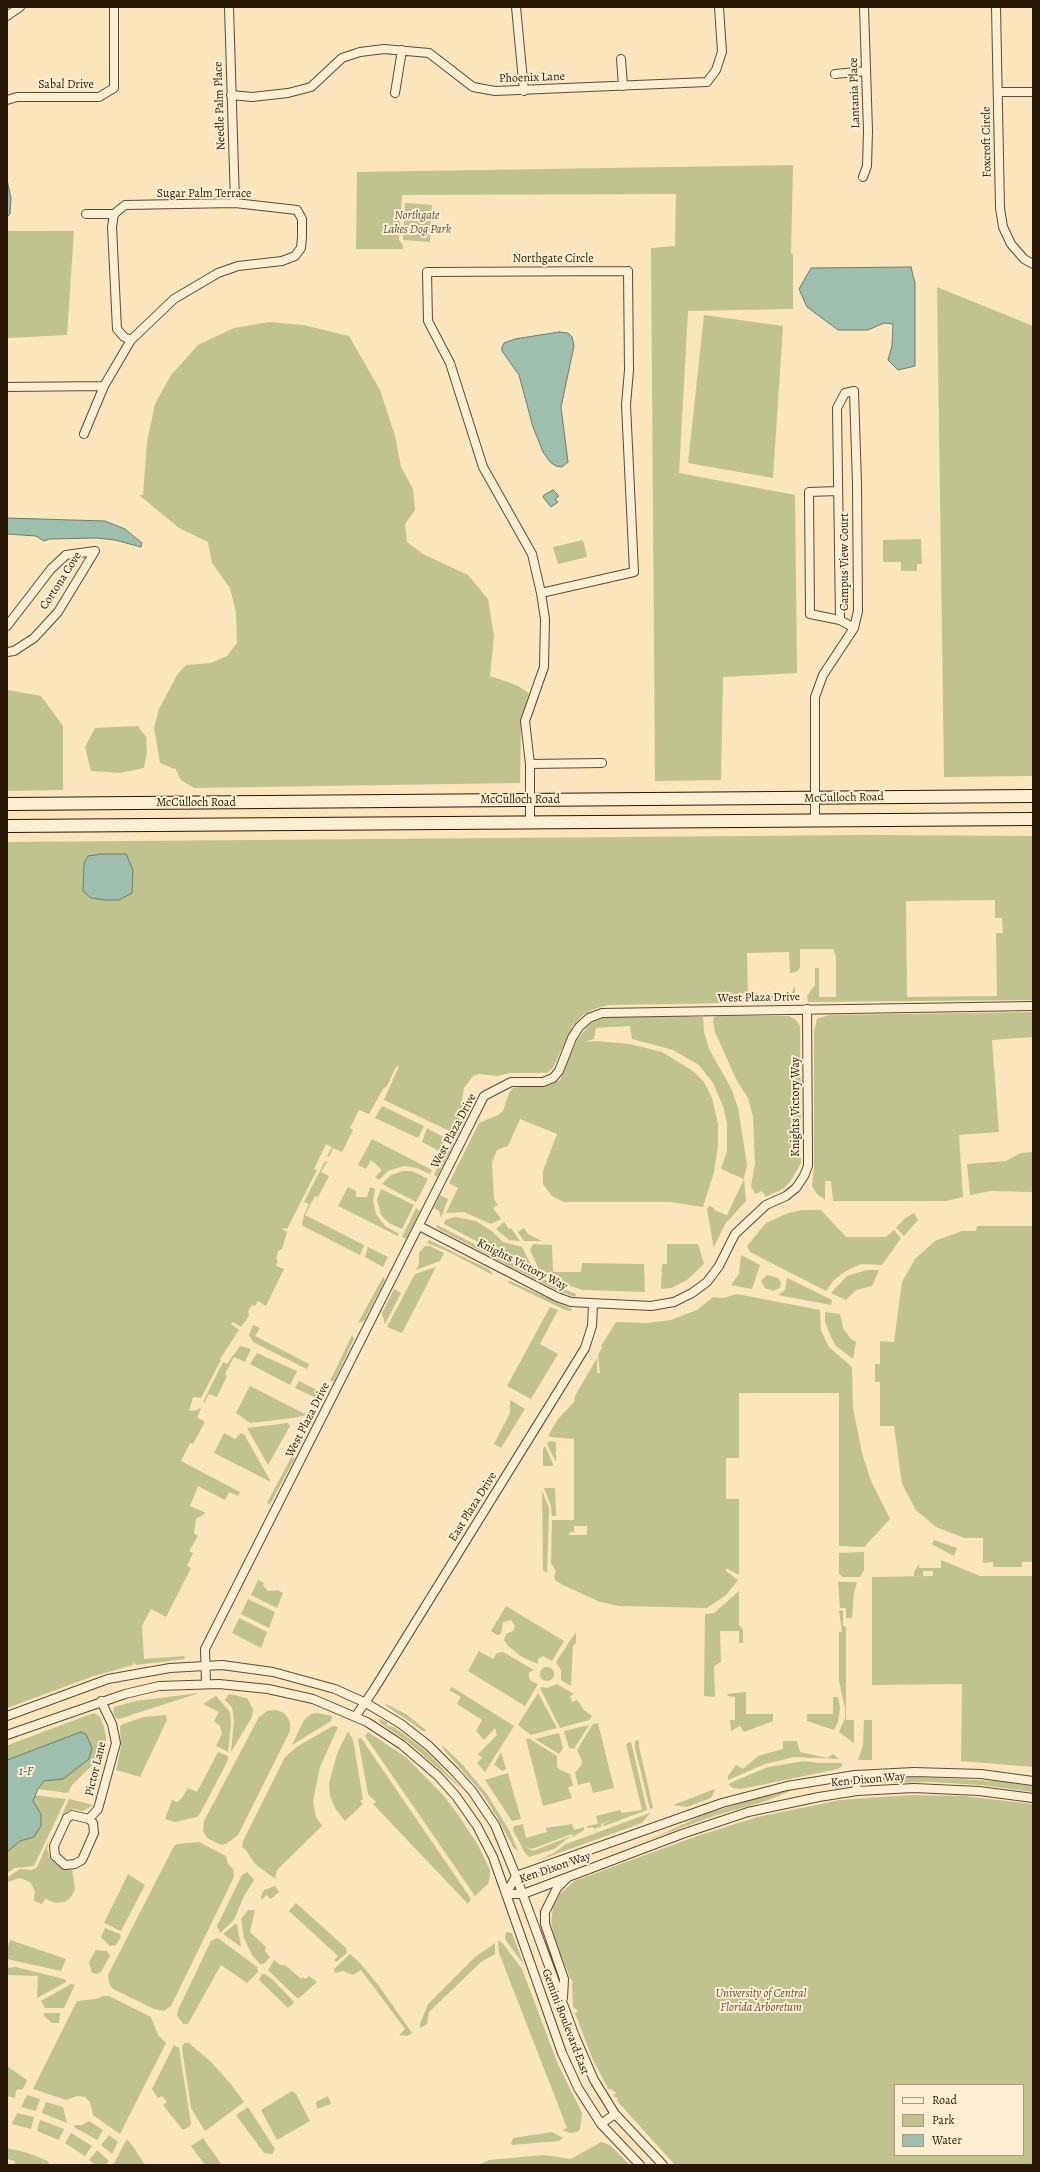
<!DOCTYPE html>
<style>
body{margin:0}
#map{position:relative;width:1040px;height:2172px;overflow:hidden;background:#fae5bc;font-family:Alegreya,serif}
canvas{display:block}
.frame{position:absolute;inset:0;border:8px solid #291705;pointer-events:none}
.legend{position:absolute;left:894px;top:2084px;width:130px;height:72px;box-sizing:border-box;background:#fceed3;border:1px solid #a89881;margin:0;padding:5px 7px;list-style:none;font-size:12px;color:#291705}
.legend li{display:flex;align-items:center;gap:8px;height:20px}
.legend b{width:20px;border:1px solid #a89881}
</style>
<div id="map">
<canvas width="1040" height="2172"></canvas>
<div class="frame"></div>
<ul class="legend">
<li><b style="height:5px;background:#fceed3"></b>Road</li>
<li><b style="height:11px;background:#c1c38e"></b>Park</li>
<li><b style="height:11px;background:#9ebfae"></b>Water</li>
</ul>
</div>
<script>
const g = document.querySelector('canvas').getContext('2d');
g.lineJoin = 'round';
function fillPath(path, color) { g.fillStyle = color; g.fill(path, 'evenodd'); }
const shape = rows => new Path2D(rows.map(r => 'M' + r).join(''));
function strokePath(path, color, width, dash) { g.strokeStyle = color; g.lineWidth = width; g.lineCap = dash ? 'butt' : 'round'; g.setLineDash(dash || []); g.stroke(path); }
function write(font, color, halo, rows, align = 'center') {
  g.font = font + ' Alegreya,serif'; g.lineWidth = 4; g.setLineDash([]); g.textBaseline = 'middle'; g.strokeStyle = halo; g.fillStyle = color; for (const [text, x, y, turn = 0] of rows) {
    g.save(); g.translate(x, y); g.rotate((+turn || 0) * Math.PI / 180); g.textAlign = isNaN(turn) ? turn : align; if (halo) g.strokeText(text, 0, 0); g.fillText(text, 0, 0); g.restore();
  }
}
fillPath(shape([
 [793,165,791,253,793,254,793,309,688,311,679,473,795,495,797,673,723,677,721,780,655,781,651,248,675,246,676,194,402,195,399,240,403,245,403,249,356,249,357,172],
 [405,203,432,205,430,242,403,240],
 [7,231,74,231,67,335,7,338],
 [937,287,1033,326,1033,776,944,777],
 [704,315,783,326,773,478,688,463],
 [269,322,303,325,349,336,380,390,395,436,401,467,413,489,415,510,405,524,407,542,423,554,468,575,488,599,494,636,490,676,516,685,529,693,521,719,520,783,194,788,181,780,175,768,174,769,160,763,154,728,159,709,177,675,186,665,211,663,227,656,237,643,236,613,230,588,212,563,208,542,179,528,139,495,143,495,147,442,155,404,171,375,198,345,234,328],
 [921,539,922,564,917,564,917,571,901,571,901,562,883,562,883,540],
 [583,540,587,557,558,564,553,547],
 [7,690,41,696,63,726,63,790,7,791],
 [138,726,146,737,147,753,144,768,120,773,91,771,85,747,95,728],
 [867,835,1033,836,1033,1000,808,1002,807,996,815,985,815,968,819,968,819,997,836,997,836,956,833,949,800,949,800,968,796,972,790,973,789,952,747,953,748,996,791,995,795,985,795,997,793,1002,609,1005,597,1008,583,1015,573,1025,553,1068,547,1073,510,1073,498,1076,479,1074,473,1076,464,1088,462,1101,467,1116,458,1135,384,1100,399,1066,396,1067,387,1086,383,1089,369,1114,359,1110,350,1128,353,1130,342,1152,333,1148,329,1157,327,1156,332,1147,326,1144,314,1169,317,1170,287,1229,284,1228,282,1229,287,1232,282,1249,278,1251,276,1259,278,1260,276,1266,284,1269,266,1306,258,1301,255,1306,252,1305,248,1311,249,1316,241,1327,233,1322,231,1324,239,1330,220,1359,221,1360,201,1398,193,1397,189,1411,198,1410,199,1408,201,1409,197,1417,205,1422,193,1444,190,1443,181,1461,240,1492,238,1496,229,1492,225,1500,198,1486,190,1506,206,1513,196,1519,194,1533,198,1536,189,1551,193,1553,187,1566,191,1568,166,1617,151,1609,142,1626,144,1659,184,1656,185,1659,136,1665,133,1662,133,1665,94,1676,7,1708,7,842],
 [101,854,119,900,91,898],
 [995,900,995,918,1002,918,1003,933,996,933,997,996,907,997,906,901],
 [1033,1012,1033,1037,992,1040,999,1132,959,1135,963,1197,946,1201,833,1201,831,1181,825,1181,825,1200,817,1194,812,1186,814,1167,814,1032,817,1019,829,1015],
 [629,1016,703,1017,704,1032,709,1049,731,1088,738,1108,747,1165,744,1178,746,1201,725,1224,714,1247,714,1250,707,1209,709,1206,714,1208,714,1210,727,1215,744,1179,721,1169,727,1151,727,1123,723,1106,713,1083,699,1065,673,1050,632,1039,630,1026,596,1028,594,1039,584,1042,596,1041,630,1044,662,1052,693,1071,704,1082,712,1098,718,1124,718,1145,714,1172,703,1207,670,1202,564,1202,552,1196,543,1184,543,1171,557,1134,520,1119,508,1146,497,1150,492,1163,494,1199,498,1205,493,1208,501,1219,491,1224,464,1212,446,1213,458,1188,449,1183,479,1123,498,1115,503,1111,509,1093,513,1088,524,1086,545,1087,560,1080,577,1040,590,1024,606,1017],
 [717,1016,789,1016,796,1020,800,1026,801,1163,790,1182,783,1189,766,1197,762,1191,755,1194,751,1186,755,1164,753,1117,748,1098,736,1079,715,1032,713,1021,714,1017],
 [382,1106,424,1126,418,1138,375,1118],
 [427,1128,447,1139,441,1152,422,1142],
 [372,1139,432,1170,430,1174,417,1168,404,1166,388,1171,379,1180,375,1177,382,1170,371,1160,366,1169,358,1165],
 [451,1140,454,1143,437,1177,434,1175],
 [1033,1152,1033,1192,991,1191,970,1195,967,1164,1006,1161,1020,1153],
 [325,1161,327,1162,321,1172,329,1176,318,1197,315,1196,305,1215,364,1245,360,1255,303,1226,302,1224,304,1215,309,1204,304,1202],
 [403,1171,412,1171,428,1179,416,1202,382,1184,391,1175],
 [348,1187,356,1191,356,1197,367,1197,370,1187,375,1189,373,1201,376,1214,385,1226,399,1234,398,1236,338,1206],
 [381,1189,414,1205,402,1229,389,1223,381,1215,377,1200],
 [440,1195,448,1199,441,1218,439,1211,434,1208],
 [416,1208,420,1211,406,1239,402,1237],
 [802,1210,821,1210,846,1237,886,1237,894,1230,901,1238,882,1265,861,1264,846,1271,834,1280,826,1291,750,1252,747,1246,766,1223,788,1213],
 [914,1213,918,1220,904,1236,896,1228,904,1219],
 [455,1217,476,1221,493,1232,503,1242,522,1247,532,1267,527,1268,444,1224,445,1220],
 [504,1222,509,1229,511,1228,520,1241,509,1240,496,1229],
 [437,1225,563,1289,576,1294,575,1297,556,1290,442,1231,436,1227],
 [977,1226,1033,1226,1033,1562,1022,1562,1022,1567,993,1567,993,1562,983,1563,983,1538,964,1538,936,1527,916,1510,902,1484,894,1426,880,1426,880,1382,875,1382,875,1364,880,1364,880,1341,894,1342,902,1282,915,1259,935,1241,962,1231,976,1231],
 [524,1228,528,1234,542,1241,524,1241,518,1232],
 [429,1240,490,1270,493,1275,447,1251,427,1243],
 [533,1244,552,1245,553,1272,581,1272,582,1263,644,1264,645,1292,583,1290,563,1284,539,1270,530,1250],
 [667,1244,698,1244,704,1264,687,1280,671,1288,661,1289,662,1264,667,1264],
 [425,1246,430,1246,444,1253,440,1261,416,1270,419,1264,419,1253],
 [368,1247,388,1257,383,1267,365,1257],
 [741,1255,760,1265,752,1289,731,1285,739,1274],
 [436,1267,402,1333,387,1327,415,1274],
 [867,1270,879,1270,872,1286,856,1290,846,1300,831,1293,847,1276],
 [767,1275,778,1278,781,1283,780,1288,773,1291,765,1288,761,1281],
 [383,1277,385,1280,364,1321,358,1323],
 [787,1278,832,1300,831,1305,778,1295,785,1290],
 [510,1281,572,1309,571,1311,565,1310,507,1282],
 [394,1289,401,1293,385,1324,382,1313],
 [737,1294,820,1310,821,1331,829,1347,852,1367,853,1408,862,1453,871,1481,890,1519,864,1547,839,1546,839,1393,739,1393,739,1458,726,1458,726,1499,739,1499,739,1575,726,1568,726,1571,738,1580,726,1595,707,1608,619,1606,600,1602,563,1585,556,1581,554,1577,556,1571,551,1563,552,1520,574,1520,574,1439,551,1437,548,1436,558,1419,574,1402,575,1396,597,1358,597,1373,600,1373,598,1355,602,1348,601,1346,616,1322,646,1323,671,1320,697,1310,713,1297,723,1298],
 [574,1526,587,1526,587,1535,569,1535,570,1532,574,1532],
 [550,1307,558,1310,540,1344,558,1354,531,1399,507,1386],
 [825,1312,840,1314,843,1328,850,1338,856,1342,853,1359,836,1346,831,1337,825,1322],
 [253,1325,260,1328,255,1336,309,1364,307,1369,253,1342,249,1335],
 [352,1335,354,1339,334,1381,330,1381],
 [240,1346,251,1349,245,1362,234,1357,225,1374,227,1376,217,1397,209,1394,204,1403,203,1402,223,1362,227,1364],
 [257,1353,297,1371,290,1385,250,1364],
 [299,1381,319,1391,316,1398,295,1388],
 [250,1386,307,1415,293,1418,250,1423,236,1413],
 [510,1400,525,1409,501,1448,494,1444,510,1413],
 [288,1423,290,1426,268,1465,247,1428],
 [224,1433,235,1439,241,1433,244,1434,271,1482,214,1453],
 [549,1441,556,1442,556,1462,547,1444],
 [545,1446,553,1464,553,1466,543,1466,543,1449],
 [293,1454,295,1458,270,1504,267,1503],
 [544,1488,555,1488,556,1516,552,1516,551,1506],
 [542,1491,549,1508,547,1573,543,1570],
 [934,1540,957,1548,954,1556,937,1547,932,1544],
 [864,1552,864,1570,860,1577,843,1577,839,1574,839,1553],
 [941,1560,980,1576,1033,1576,1033,1767,961,1761,962,1684,872,1685,872,1577,933,1576,933,1571,923,1571,923,1576,914,1576,914,1572,919,1564,919,1568,941,1568],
 [258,1580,264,1583,263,1585,268,1591,278,1590,283,1593,277,1608,251,1595],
 [838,1582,857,1582,854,1593,852,1618,846,1618,846,1608,840,1608],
 [739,1591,739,1625,743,1630,743,1643,739,1643,739,1631,720,1631,721,1662,714,1666,715,1697,704,1696,705,1614,714,1613],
 [248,1599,275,1612,269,1628,241,1614],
 [506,1606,564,1641,552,1661,543,1656,538,1659,538,1664,522,1657,508,1646,504,1640,506,1634,513,1631,515,1626,511,1620,503,1622,501,1634,497,1635,491,1631],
 [843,1610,843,1626,846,1627,846,1720,854,1720,854,1743,839,1732,845,1718,845,1708,839,1681,839,1632,842,1632,839,1611],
 [239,1618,267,1632,261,1648,232,1633],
 [576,1632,576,1643,573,1646,571,1686,561,1680,561,1670,556,1662],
 [479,1651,493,1659,497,1653,503,1652,534,1670,529,1672,529,1678,531,1681,538,1684,525,1706,468,1671],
 '540 1674a7 7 0 1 1 14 0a7 7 0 1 1-14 0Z',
 [557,1684,574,1694,570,1696,572,1702,577,1700,584,1710,592,1716,589,1720,560,1728,541,1690,541,1687,547,1688],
 [452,1687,514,1726,485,1772,477,1763,482,1758,478,1754,497,1735,495,1728,484,1740,476,1731,482,1720,457,1704,461,1697,449,1690],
 [746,1692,746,1714,773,1714,773,1721,744,1732,740,1726,731,1731,730,1720,735,1720,735,1697,728,1696,727,1694],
 [199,1693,119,1719,116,1718,113,1712,114,1707,136,1701],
 [538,1693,557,1728,531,1735,518,1725],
 [229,1694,247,1698,253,1709,252,1717,231,1752,234,1721,232,1707,225,1700],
 [216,1696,230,1712,231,1725,228,1752,216,1746,222,1734,220,1726,214,1721,219,1712,203,1704],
 [833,1697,838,1697,840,1708,838,1722,834,1730,807,1721,807,1714,833,1714],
 [386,1704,406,1714,427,1731,423,1731,385,1705],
 [276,1710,284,1713,288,1718,290,1723,290,1731,238,1835,226,1844,221,1845,207,1838,203,1831,204,1821,259,1717,267,1711],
 [94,1713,100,1717,104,1727,106,1738,106,1752,72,1785,68,1793,38,1789,44,1780,63,1779,86,1734,81,1732,7,1760,7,1746,13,1743],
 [317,1713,332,1716,331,1721,292,1745,304,1720,311,1714],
 [166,1715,167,1720,140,1777,116,1770,121,1747,120,1726,123,1724,144,1717],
 [379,1719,387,1722,387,1726,394,1727,426,1751,464,1791,408,1742,380,1723],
 [864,1720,872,1720,872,1760,858,1760,863,1745],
 [598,1723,614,1788,593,1793,590,1782,578,1785,575,1772,581,1766,582,1761,577,1750,593,1724],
 [589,1725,574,1749,569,1748,564,1731],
 [333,1726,338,1727,320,1767,313,1801,316,1817,322,1826,277,1870,275,1879,254,1863,246,1850,242,1847,243,1841,285,1757,298,1746],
 [348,1731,353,1740,363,1799,360,1801,363,1804,345,1821,335,1808,330,1796,329,1783,337,1754],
 [368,1732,407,1758,444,1796,459,1816,478,1845,490,1870,490,1877,488,1884,475,1896,365,1736],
 [559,1733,563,1748,559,1754,535,1739],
 [361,1738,471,1899,468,1904,373,1804,376,1802,368,1794,358,1739],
 [526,1739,530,1739,557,1756,557,1767,560,1770,570,1774,573,1786,568,1787,572,1798,543,1806],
 [639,1740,639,1746,653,1808,650,1809,635,1748,635,1741],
 [783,1741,797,1741,800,1752,827,1758,833,1754,839,1759,794,1757,765,1764,728,1780,728,1776,736,1765,743,1769,758,1756,783,1749],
 [631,1742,647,1810,604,1826,603,1824,617,1818,601,1824,602,1826,594,1829,593,1827,588,1828,587,1826,598,1824,596,1816,620,1810,622,1813,642,1810,626,1744],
 [441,1744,461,1763,487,1794,509,1830,518,1851,513,1847,496,1815,481,1792,445,1751],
 [218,1752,228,1756,228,1760,201,1812,197,1817,175,1822,165,1819,172,1800,177,1802,181,1799,188,1788,197,1792],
 [501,1752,506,1769,503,1771,494,1765],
 [804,1761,818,1763,842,1763,842,1766,838,1769,741,1789,733,1788,728,1784,768,1767],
 [508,1773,521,1819,512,1821,485,1780],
 [914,1777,998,1781,1033,1786,1033,1792,980,1785,930,1782,879,1783,875,1781,879,1778],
 [715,1789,712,1797,708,1799,687,1807,673,1805],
 [795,1789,766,1801,717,1815,625,1848,662,1834,705,1814,754,1799],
 [34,1795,66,1799,34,1866,15,1868,7,1873,7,1852,20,1841,34,1837,41,1815,33,1802],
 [910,1795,964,1796,1033,1804,1033,2165,675,2165,617,2101,618,2098,613,2096,616,2093,611,2089,609,2090,593,2060,575,2013,578,2011,573,2007,572,1984,573,1981,571,1980,556,1943,551,1922,553,1907,560,1894,574,1881,697,1836,757,1817,840,1800],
 [895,2085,1023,2085,1023,2155,895,2155],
 [69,1799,93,1805,83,1811,73,1809,67,1811,61,1817],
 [650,1813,642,1823,534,1862,554,1853,566,1844],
 [523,1824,526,1838,547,1832,546,1828,572,1824,574,1830,584,1827,584,1830,573,1837,572,1834,532,1849,524,1846,533,1851,571,1836,554,1849,529,1857,525,1853,513,1830,514,1826],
 [49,1840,47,1849,50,1858,59,1866,72,1870,75,1888,72,1896,65,1902,56,1903,45,1899,42,1904,34,1901,35,1891,30,1882,20,1878,7,1882,7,1878,20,1869,32,1870,37,1867],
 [199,1842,226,1856,228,1864,233,1869,234,1877,171,2006,164,2011,154,2009,113,1989,109,1983,108,1975,174,1846,177,1844],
 [247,1872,254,1880,244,1896,234,1920,220,1933,217,1926,242,1875],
 [128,1874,145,1885,121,1931,104,1923],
 [275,1886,279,1892,271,1899,266,1895,262,1900,261,1896,264,1890],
 [296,1903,346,1948,347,1953,336,1962,334,1960,338,1956,289,1911],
 [248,1910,255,1910,250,1932,266,1947,265,1951,270,1957,264,1964,260,1964,252,1955,244,1938,241,1919],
 [235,1924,237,1924,241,1947,223,1934],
 [105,1928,120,1934,121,1937,116,1945,110,1946,101,1937],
 [506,1932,512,1933,524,1965,507,1942,505,1938],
 [218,1938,257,1967,258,1972,247,1983,221,1965,188,2024,183,2024,177,2015,178,2010,211,1941],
 [10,1940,66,1959,61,1971,7,1959,7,1949],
 [498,1940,503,1944,522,1969,557,2062,582,2113,580,2129,577,2132,570,2133,562,2130,567,2128,499,1953],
 [495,1943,495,1954,481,1962,429,2012,427,2024,420,2028,420,2024,428,2004,475,1957],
 [96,1950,107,1951,110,1956,101,1972,97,1974,92,1973,89,1962],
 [350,1954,359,1962,379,1986,412,2033,407,2036,399,2035,405,2029,361,1970,353,1975,343,1971,335,1973,334,1969],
 [274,1960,280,1965,285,1965,301,1979,303,1977,305,1979,309,1976,317,1982,299,1998,297,1998,268,1970],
 [16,1967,60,1978,66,1980,66,1982,37,1998,38,1976,7,1975,7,1968],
 [262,1974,265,1974,273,1980,293,2001,294,2003,288,2008,259,1980],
 [71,1984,75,1985,64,2008,45,2008,41,2001],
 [103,1996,109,1996,151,2017,158,2035,166,2043,120,2134,93,2115,90,2102,85,2097,77,2096,66,2100,33,2089,77,2001,95,1999],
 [44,2013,60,2013,59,2023,52,2023,44,2016],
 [184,2043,189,2043,211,2062,230,2083,244,2102,205,2131,191,2108,182,2048],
 [174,2045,179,2048,191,2124,189,2127,183,2130,163,2105,167,2102,162,2096,158,2098,152,2089],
 [7,2066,27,2080,23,2089,16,2090,15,2098,7,2096],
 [292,2091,296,2094,310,2121,277,2140,261,2110],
 [27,2095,40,2099,36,2111,21,2107],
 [328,2096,331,2104,317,2109,316,2102],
 [46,2102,63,2107,67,2123,42,2113],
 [248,2107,275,2149,272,2154,264,2153,236,2115],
 [17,2113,34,2117,31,2129,12,2124],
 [40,2120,64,2129,59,2140,37,2131],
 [89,2121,103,2130,97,2140,74,2127,75,2125,82,2125],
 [552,2132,563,2138,559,2141,535,2143,512,2145,511,2143,513,2138],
 [71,2133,92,2146,85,2156,65,2143],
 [109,2135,118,2142,112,2154,101,2145],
 [203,2138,222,2165,205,2165,191,2146],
 [127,2139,134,2148,145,2165,113,2165],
 [601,2142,610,2145,630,2165,479,2165,489,2160,544,2155,571,2159],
 [7,2148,28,2153,48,2161,49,2165,14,2165,15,2161,7,2159],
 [97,2150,109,2161,106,2165,95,2165,89,2160]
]), '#c1c38e');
const water = shape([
 [7,180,11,198,10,214,7,217,7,180],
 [911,267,915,283,915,366,898,370,888,360,892,346,893,324,884,323,868,330,838,330,807,307,799,289,811,268,911,267],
 [559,332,568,333,572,337,574,346,561,407,568,462,562,467,556,466,550,462,543,452,533,427,519,375,502,351,502,347,504,343,515,339,559,332],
 [553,490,559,496,555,499,558,502,551,507,543,497,544,495,553,490],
 [7,518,105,521,125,529,142,543,141,547,115,540,97,538,49,539,44,541,36,536,7,534,7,518],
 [101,854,126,854,133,870,132,893,119,900,105,900,91,898,83,891,84,863,88,856,101,854],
 [81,1732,86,1734,92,1748,89,1759,63,1779,44,1781,38,1789,33,1801,41,1814,41,1826,34,1837,20,1841,7,1852,7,1760,81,1732]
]);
fillPath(water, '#9ebfae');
strokePath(water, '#6f7c6a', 1);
const street = shape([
 [229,7,235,203],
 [516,7,524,91],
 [996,7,1000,208,1003,227,1011,244,1024,259,1033,264],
 [7,16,20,7],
 [621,59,623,86],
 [835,74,866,71],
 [998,92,1033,92],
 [395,93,402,50],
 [231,95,252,97,288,93,311,87,342,58,360,52,384,49,429,53,473,87,495,91,707,82,716,70,722,52,719,7],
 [7,100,17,97,99,97,114,88,114,7],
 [863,177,867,166,868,131,864,7],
 [86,214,114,214,112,227,117,329,124,337,131,340],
 [628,271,629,370,626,405,634,572,541,593,532,554,483,467,450,363,428,321,427,272,628,271],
 [7,387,104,386],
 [84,434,104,386,131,340,174,299,218,273,238,266,282,261,295,256,301,248,302,237,302,219,297,210,235,203,125,205,114,214],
 [838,491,809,492,810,614,840,620],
 [7,626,51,569,66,555,95,551,58,612,34,638,14,651,7,652],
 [530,764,602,763],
 [815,820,815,697,823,675,854,628,858,611,857,484,854,391,845,393,837,408,840,620,854,628],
 [530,823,530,764,525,721,544,667,545,619,541,593],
 [419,1226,557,1297,571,1302,651,1306,674,1302,692,1293,707,1282,719,1266,735,1234,766,1205,786,1196,796,1188,804,1176,808,1166,808,1153,807,1009],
 [206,1684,205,1649,484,1096,511,1082,543,1082,553,1078,559,1071,572,1038,579,1027,589,1018,602,1013,1033,1006],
 [7,1716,108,1679,170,1668,222,1665,273,1672,335,1689,366,1703,401,1724,429,1746,455,1772,472,1791,495,1825,516,1876,574,2034,594,2080,615,2114,663,2165],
 [355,1717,373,1691,585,1348,592,1326,593,1304],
 [7,1735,125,1694,159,1686,219,1684,268,1689,313,1699,367,1722,402,1745,438,1776,456,1796,477,1826,493,1857,562,2053,578,2088,601,2124,640,2165],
 [855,1775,857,1791],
 [72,1815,89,1819,93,1823,94,1833,82,1860,75,1864,65,1865,55,1856,54,1846,67,1818,72,1815],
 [89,1819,98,1809,116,1743,112,1724,101,1701],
 [506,1894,516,1876,722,1803,787,1786,855,1775,914,1772,981,1774,1033,1781],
 [506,1894,523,1894,682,1834,748,1812,819,1797,857,1791,914,1788,979,1791,1033,1798],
 [563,1998,564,1979,545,1924,545,1912,557,1888,566,1879],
 [601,2124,615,2114]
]);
const secondary = shape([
 [7,804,1033,796],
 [7,826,1033,819]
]);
strokePath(street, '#5d4a33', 10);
strokePath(secondary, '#291705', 14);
strokePath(street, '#fceed3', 8);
strokePath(secondary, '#fceed3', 12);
write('12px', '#291705', '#fceed3', [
 ["Phoenix Lane",532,78,-2],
 ["Sabal Drive",66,85],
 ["Lantania Place",855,93,-92],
 ["Needle Palm Place",220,106,-92],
 ["Foxcroft Circle",987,142,-91],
 ["Sugar Palm Terrace",204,194],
 ["Northgate Circle",553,259],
 ["Campus View Court",845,562,-90],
 ["Cortona Cove",61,581,-57],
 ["McCulloch Road",844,798,-1],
 ["McCulloch Road",520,800],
 ["McCulloch Road",196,803],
 ["West Plaza Drive",759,998,-1],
 ["Knights Victory Way",796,1107,-90],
 ["West Plaza Drive",454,1131,-62],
 ["Knights Victory Way",522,1265,27],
 ["West Plaza Drive",308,1420,-63],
 ["East Plaza Drive",473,1507,-58],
 ["Pictor Lane",96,1769,-76],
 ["Ken Dixon Way",868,1780,-5],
 ["Ken Dixon Way",555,1868,-19],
 ["Gemini Boulevard East",565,2022,69]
]);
write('italic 12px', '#5e5335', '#fceed3', [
 ["Northgate",417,216],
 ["Lakes Dog Park",417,230],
 ["University of Central",761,1994],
 ["Florida Arboretum",761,2008]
]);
write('italic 13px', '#525240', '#fceed3', [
 ["1-F",26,1772]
]);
</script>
